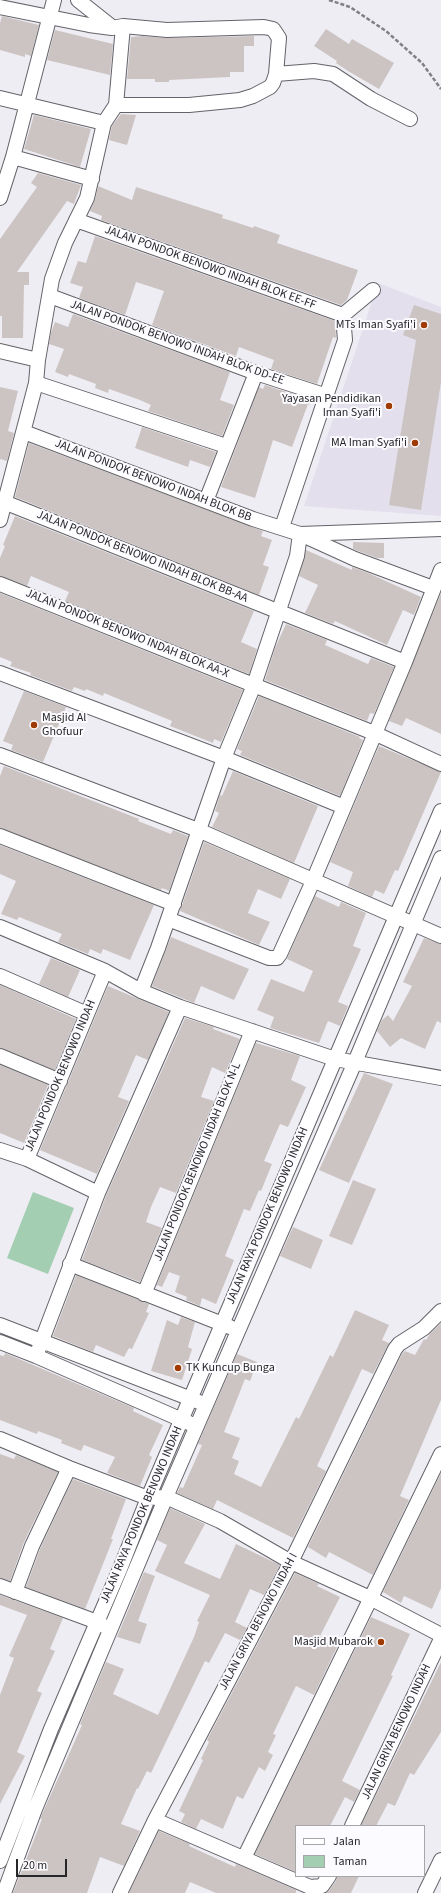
<!DOCTYPE html>
<html>
<head>
<meta charset="utf-8">
<style>
  body { margin:0 }
  #map { position:relative; width:441px; height:1893px; overflow:hidden; background:#efedf4; font-family:"Source Sans 3",sans-serif }
  canvas { display:block }
  .legend { position:absolute; left:295px; top:1825px; width:130px; height:52px; box-sizing:border-box; background:#fcfbff; border:1px solid #a7a6a9; margin:0; padding:5px 7px; list-style:none; font-size:12px; color:#272729 }
  .legend li { display:flex; align-items:center; gap:8px; height:20px }
  .legend b { width:20px; border:1px solid #a7a6a9 }
  .scale { position:absolute; left:16px; top:1859px; width:51px; height:18px; box-sizing:border-box; border:2px solid #272729; border-top:0; padding-left:5px; font-size:12px; line-height:14px; white-space:nowrap; color:#272729; -webkit-text-stroke:3px #fcfbff; paint-order:stroke }
</style>
</head>
<body>
<div id="map">
<canvas width="441" height="1893"></canvas>
<ul class="legend">
<li><b style="height:5px;background:#fff"></b>Jalan</li>
<li><b style="height:11px;background:#a3ceb2"></b>Taman</li>
</ul>
<div class="scale">20 m</div>
</div>
<script>
const c = document.querySelector('canvas').getContext('2d');
c.lineJoin = 'round';
function fill(path, color) { c.fillStyle = color; c.fill(path, 'evenodd'); }
const shape = rows => new Path2D(rows.map(r => 'M' + r).join(''));
function strokePath(path, color, width, dash) { c.strokeStyle = color; c.lineWidth = width; c.lineCap = dash ? 'butt' : 'round'; c.setLineDash(dash || []); c.stroke(path); }
function drawText(font, color, halo, rows, align = 'center') {
  c.font = font + ' "Source Sans 3",sans-serif'; c.lineWidth = 4; c.setLineDash([]); c.textBaseline = 'middle'; c.strokeStyle = halo; c.fillStyle = color; for (const [text, x, y, turn = 0] of rows) {
    c.save(); c.translate(x, y); c.rotate((+turn || 0) * Math.PI / 180); c.textAlign = isNaN(turn) ? turn : align; if (halo) c.strokeText(text, 0, 0); c.fillText(text, 0, 0); c.restore();
  }
}
fill(shape([
  [378,283,441,307,441,516,304,506]
]), '#e3dfed');
fill(shape([
  [33,1192,74,1208,48,1274,7,1258]
]), '#a3ceb2');
fill(shape([
  [2,16,39,25,31,56,25,54,25,57,0,50,0,23],
  [326,29,349,44,352,39,394,63,379,89,348,71,336,63,337,61,314,46],
  [55,30,113,44,110,75,47,60],
  [142,36,167,38,254,36,254,46,244,46,244,72,230,72,230,77,169,80,169,82,155,82,155,79,127,79,131,37],
  [121,114,136,115,127,145,109,140,112,126],
  [34,115,91,129,80,167,24,149],
  [38,173,81,185,74,204,67,201,17,272,29,272,29,285,24,285,23,338,2,338,2,316,0,316,0,239,37,187,31,183],
  [98,186,132,200,136,187,223,215,222,218,235,222,253,228,254,226,280,235,277,243,358,270,347,300,341,305,101,220,102,216,90,211,95,200],
  [95,236,335,321,336,338,333,337,317,384,271,369,274,360,239,347,236,356,152,325,164,291,136,282,125,315,79,298,83,287,70,283,78,261,86,263],
  [414,305,441,314,441,382,421,510,389,505,416,340,403,335],
  [73,314,230,372,220,400,234,405,222,436,148,411,151,405,140,400,109,389,108,393,95,388,96,384,69,374,68,377,55,372,64,349,49,344,51,333,55,322,68,327],
  [265,385,311,400,309,405,308,404,292,447,273,440,255,498,221,487,259,387,263,389],
  [0,387,18,391,8,431,14,433,7,461,0,459],
  [142,427,216,452,210,467,190,460,188,467,135,448],
  [29,443,263,531,261,536,272,540,263,565,269,567,259,595,15,497],
  [15,516,254,611,241,642,257,649,249,674,65,601,69,592,31,576,27,586,0,576,0,558,5,546,3,545],
  [353,542,384,543,384,558,377,558,353,549],
  [306,550,352,570,352,567,366,572,421,597,414,615,403,610,387,645,335,621,333,624,305,613,318,585,299,576],
  [0,593,243,690,221,742,214,739,213,743,170,726,172,721,104,693,103,696,86,689,85,691,74,687,72,691,30,675,31,673,10,666,12,662,0,657],
  [441,593,441,734,406,718,402,726,389,721],
  [286,624,327,640,325,645,368,664,371,658,394,667,374,714,370,713,367,721,265,680,275,648],
  [24,691,66,707,43,762,11,750,13,745,3,741],
  [259,696,360,737,359,738,363,740,340,796,240,755,242,751,237,749],
  [379,746,441,772,398,871,395,870,384,894,375,890,372,897,348,886,353,872,330,862],
  [4,766,139,819,138,821,171,834,173,830,188,836,169,891,162,888,161,890,0,828,0,776],
  [233,771,318,806,294,863,212,827,219,813,215,811,220,795,222,796],
  [204,842,290,879,281,899,258,889,248,913,270,922,259,945,180,911],
  [0,845,154,905,130,960,103,949,101,954,90,949,88,954,58,942,62,934,19,917,17,920,1,914,16,881,0,874],
  [315,896,339,907,341,902,366,913,353,946,361,949,338,1002,348,1006,340,1026,328,1021,319,1043,270,1028,274,1017,257,1010,271,979,304,992,313,971,287,959],
  [171,937,249,969,234,1000,201,986,194,1003,152,986],
  [424,938,441,944,441,1023,437,1021,425,1049,401,1038,390,1047,377,1031,382,1020,388,1015,393,1021,412,986,403,982],
  [51,958,80,970,68,997,39,984],
  [0,985,76,1019,55,1070,0,1048],
  [108,986,169,1012,148,1060,136,1055,118,1097,129,1101,97,1174,40,1150],
  [185,1018,214,1027,213,1029,240,1039,225,1073,212,1067,201,1097,214,1101,176,1193,160,1187,151,1207,146,1222,162,1228,140,1282,82,1260,106,1196],
  [256,1043,300,1056,291,1080,306,1087,288,1127,280,1124,264,1161,272,1164,261,1191,259,1190,250,1211,244,1209,225,1256,234,1260,216,1304,202,1298,200,1306,186,1300,187,1297,175,1292,180,1276,169,1272,162,1287,157,1285,155,1289],
  [0,1065,48,1085,24,1143,0,1133],
  [364,1073,393,1084,349,1183,319,1170],
  [353,1180,376,1189,352,1245,329,1236],
  [293,1227,323,1240,311,1269,280,1256],
  [76,1275,149,1304,146,1312,149,1313,132,1349,129,1348,124,1357,96,1345,93,1352,53,1336],
  [355,1310,389,1325,382,1340,389,1343,373,1374,362,1369,317,1466,326,1471,293,1538,217,1500,213,1509,177,1493,180,1487,183,1488,202,1445,198,1444,237,1354,257,1362,250,1381,245,1379,224,1432,240,1438,232,1458,239,1461,234,1474,261,1487,296,1417,299,1419,330,1355,333,1357],
  [181,1317,195,1322,188,1347,192,1349,182,1380,151,1371,167,1320,178,1325],
  [441,1323,441,1400,400,1496,409,1500,373,1575,329,1552,326,1558,308,1547,402,1354,405,1351,415,1355,424,1339,426,1340,429,1335],
  [5,1353,134,1408,133,1411,163,1425,149,1455,152,1457,140,1486,107,1473,115,1457,84,1445,81,1451,61,1443,62,1440,38,1431,37,1434,0,1420,0,1355,4,1356],
  [0,1454,14,1459,16,1455,58,1472,24,1542,10,1581,0,1578],
  [441,1473,441,1588,432,1609,404,1596,401,1603,383,1592],
  [73,1479,126,1499,111,1539,113,1539,85,1609,26,1587,40,1549],
  [170,1508,205,1524,184,1563,220,1579,236,1544,280,1565,264,1595,250,1589,235,1622,247,1628,240,1640,225,1633,209,1663,205,1661,151,1773,147,1771,138,1789,137,1788,121,1824,140,1831,124,1866,100,1857,87,1893,13,1893,42,1819,40,1819,43,1812,82,1725,80,1724,106,1662,124,1669,113,1694,158,1715,194,1637,199,1622,197,1621,210,1595,155,1571,167,1545,157,1540],
  [144,1572,155,1576,138,1621,147,1624,140,1644,117,1637],
  [295,1573,319,1584,317,1586,340,1597,320,1636,327,1640,326,1642,337,1647,314,1695,296,1686,273,1734,276,1735,268,1752,273,1755,265,1771,259,1767,243,1799,237,1796,223,1829,201,1819,196,1829,181,1822,185,1814,179,1811,203,1760,201,1759,209,1742,207,1740],
  [0,1595,63,1618,50,1649,55,1651,37,1691,42,1693,17,1752,25,1756,0,1804,0,1695,14,1658,9,1656,27,1615,0,1605],
  [371,1617,410,1634,391,1675,393,1676,342,1781,360,1790,354,1802,345,1797,330,1826,296,1826,296,1872,255,1854],
  [441,1662,441,1732,414,1775,410,1773,395,1806,388,1803,376,1826,361,1826],
  [159,1831,190,1844,189,1846,235,1867,236,1864,296,1890,296,1893,216,1893,190,1882,185,1893,129,1893],
  [337,1876,359,1876,351,1893,327,1893,336,1881]
]), '#ccc4c2');
const minor = shape([
  [78,0,112,27],
  [0,7,89,25,112,28,123,26,167,30,264,27,273,29,279,38,276,74,273,83,270,87,253,96,240,100,189,105,116,105],
  [276,74,314,71,333,74,371,99,410,119],
  [0,98,104,123],
  [13,157,92,179],
  [0,198,13,157,54,0],
  [76,220,343,315],
  [50,296,256,373,327,396],
  [343,315,373,290],
  [0,351,38,360],
  [36,383,226,446],
  [24,432,253,519,300,534,355,559,433,588],
  [206,501,256,373],
  [4,502,405,662],
  [0,520,36,383,38,360,52,279,65,243,87,198,104,123,116,105,123,26],
  [282,527,345,340,343,315],
  [0,584,374,733,441,764],
  [0,673,224,758,344,807],
  [0,755,198,830,441,936],
  [0,836,174,904],
  [168,919,269,958,277,958,280,954,313,881,405,662,441,570],
  [0,927,105,971,141,991,180,1007,335,1059,441,1078],
  [0,976,87,1014],
  [141,991,158,948,224,758,254,685,297,556,300,534,441,529],
  [0,1056,60,1081],
  [0,1150,27,1159,98,1193],
  [27,1159,105,971],
  [70,1264,230,1327],
  [144,1294,252,1031],
  [0,1325,199,1402],
  [0,1342,36,1356,189,1423],
  [36,1356,98,1193,180,1007],
  [0,1439,69,1468,148,1498,166,1497,220,1521,291,1562,370,1598,441,1635],
  [0,1586,89,1619,104,1626],
  [15,1592,32,1546,69,1468],
  [155,1820,310,1887,322,1886,329,1876],
  [352,1826,441,1639],
  [244,1858,441,1454],
  [0,1861,51,1729,120,1569,148,1498,441,811],
  [4,1893,35,1809,166,1497,355,1062,441,858],
  [120,1893,155,1820,291,1562,395,1349,399,1344,424,1328,441,1311],
  [425,1893,441,1860]
]);
strokePath(minor, '#646369', 16);
strokePath(shape([
  [329,0,350,7,386,31,422,63,441,89]
]), '#818084', 2.5, [4, 2]);
strokePath(minor, '#fff', 14);
for (const [x, y, r, color] of [
  [424,325,4,"#9e3a02"],
  [389,406,4,"#9e3a02"],
  [415,443,4,"#9e3a02"],
  [34,725,4,"#9e3a02"],
  [178,1368,4,"#9e3a02"],
  [381,1642,4,"#9e3a02"]
]) { const dot = new Path2D(); dot.arc(x, y, r, 0, 2 * Math.PI); c.fillStyle = color; c.fill(dot); strokePath(dot, '#fcfbff', 1.5); }
drawText('12px', '#272729', '#fcfbff', [
  ["JALAN PONDOK BENOWO INDAH BLOK EE-FF",210,268,20],
  ["JALAN PONDOK BENOWO INDAH BLOK DD-EE",177,343,20],
  ["JALAN PONDOK BENOWO INDAH BLOK BB",153,481,21],
  ["JALAN PONDOK BENOWO INDAH BLOK BB-AA",142,557,22],
  ["JALAN PONDOK BENOWO INDAH BLOK AA-X",127,634,22],
  ["JALAN PONDOK BENOWO INDAH",61,1076,-67],
  ["JALAN PONDOK BENOWO INDAH BLOK N-L",198,1162,-68],
  ["JALAN RAYA PONDOK BENOWO INDAH",268,1216,-67],
  ["JALAN RAYA PONDOK BENOWO INDAH",142,1515,-67],
  ["JALAN GRIYA BENOWO INDAH I",259,1622,-62],
  ["JALAN GRIYA BENOWO INDAH",397,1732,-65]
]);
drawText('12px', '#272729', '#fcfbff', [
  ["MTs Iman Syafi'i",416,325],
  ["Yayasan Pendidikan",381,399],
  ["Iman Syafi'i",381,413],
  ["MA Iman Syafi'i",407,443],
  ["Masjid Al",42,718,"left"],
  ["Ghofuur",42,732,"left"],
  ["TK Kuncup Bunga",186,1368,"left"],
  ["Masjid Mubarok",373,1642]
], 'right');
</script>
</body>
</html>
